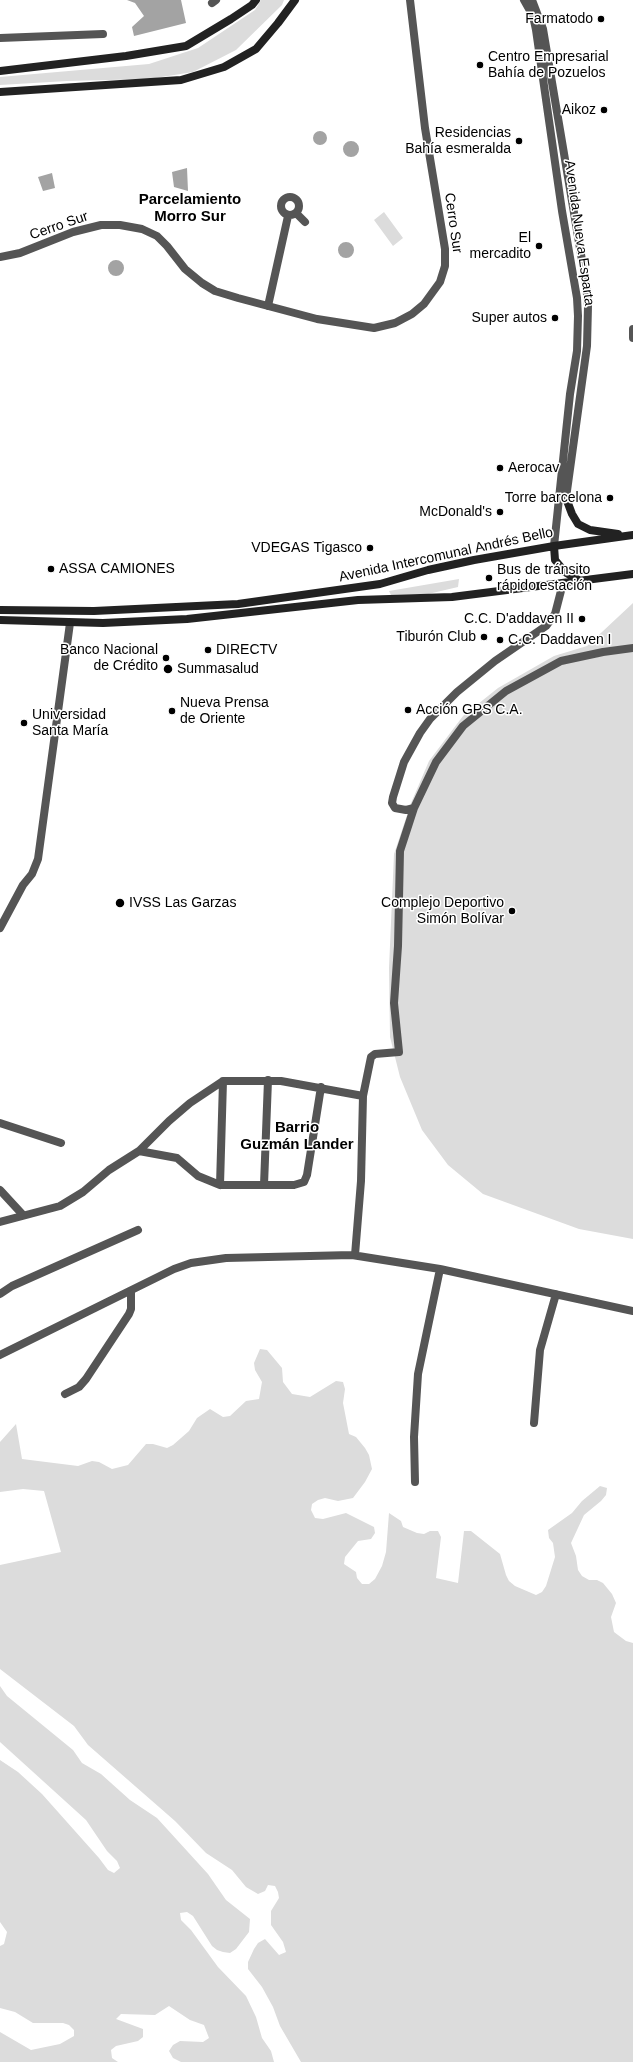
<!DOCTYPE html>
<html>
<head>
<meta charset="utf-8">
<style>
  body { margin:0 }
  canvas { display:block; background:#fff }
</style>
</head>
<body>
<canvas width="633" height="2062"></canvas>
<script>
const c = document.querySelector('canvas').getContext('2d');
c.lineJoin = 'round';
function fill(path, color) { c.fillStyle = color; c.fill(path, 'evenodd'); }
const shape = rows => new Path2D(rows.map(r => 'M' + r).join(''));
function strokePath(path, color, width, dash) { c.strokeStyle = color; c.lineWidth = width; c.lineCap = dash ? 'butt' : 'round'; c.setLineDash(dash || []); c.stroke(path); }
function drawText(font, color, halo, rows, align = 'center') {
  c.font = font + ' Helvetica,sans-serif'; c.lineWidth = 3; c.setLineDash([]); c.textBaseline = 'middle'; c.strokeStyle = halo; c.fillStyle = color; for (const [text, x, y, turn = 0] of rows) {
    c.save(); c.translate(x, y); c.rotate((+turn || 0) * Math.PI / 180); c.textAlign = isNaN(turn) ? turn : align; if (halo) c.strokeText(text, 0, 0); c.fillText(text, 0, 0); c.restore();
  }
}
fill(shape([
  [261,0,284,0,282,5,236,50,193,72,149,79,67,81,0,85,0,77,149,64,198,48,255,10],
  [384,212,403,238,393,246,374,220],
  [459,579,458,587,428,594,391,595,389,591],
  [633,603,633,1239,579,1229,483,1194,448,1165,422,1130,400,1077,390,1037,389,968,394,854,411,803,429,761,463,716,498,688,554,656,587,646],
  [260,1349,267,1350,282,1368,283,1382,292,1394,310,1397,336,1381,343,1382,345,1389,343,1403,349,1434,356,1437,365,1448,369,1455,372,1469,365,1482,353,1498,338,1501,325,1498,318,1500,312,1504,311,1510,315,1518,323,1519,346,1513,374,1527,375,1533,371,1539,358,1541,345,1557,344,1564,356,1572,357,1578,362,1584,369,1584,375,1579,382,1566,386,1552,389,1513,401,1521,403,1527,417,1533,424,1534,430,1531,438,1531,441,1537,436,1578,458,1583,464,1531,471,1531,500,1554,506,1575,509,1581,515,1586,536,1595,542,1592,546,1586,555,1557,553,1543,549,1538,548,1530,572,1513,582,1501,600,1486,607,1488,606,1495,601,1501,584,1515,571,1543,576,1556,578,1570,582,1576,589,1580,597,1580,603,1583,612,1594,616,1603,611,1617,614,1632,626,1641,633,1643,633,2062,301,2062,280,2026,273,2007,262,1987,248,1969,248,1962,254,1949,258,1943,265,1939,279,1955,286,1952,283,1942,271,1925,271,1911,279,1898,278,1892,275,1886,268,1885,265,1891,258,1894,246,1887,232,1870,206,1853,175,1821,88,1745,74,1726,0,1669,0,1565,61,1552,44,1491,23,1489,0,1492,0,1442,16,1424,22,1459,78,1466,92,1461,99,1462,112,1469,128,1465,146,1444,153,1444,167,1448,173,1445,189,1431,197,1418,210,1409,223,1417,230,1416,246,1401,259,1399,262,1382,255,1370,254,1363],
  [0,1686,7,1696,73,1750,82,1763,101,1774,130,1800,157,1818,208,1874,226,1900,250,1919,249,1932,236,1949,230,1953,223,1952,217,1950,212,1946,193,1916,187,1912,180,1913,181,1920,191,1930,218,1967,246,1996,256,2017,262,2038,271,2051,274,2062,181,2062,173,2058,169,2051,173,2045,180,2041,203,2042,209,2038,204,2025,190,2020,169,2006,155,2015,121,2014,116,2019,143,2029,143,2037,138,2041,116,2046,111,2050,112,2058,118,2062,0,2062,0,2032,31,2050,60,2044,74,2036,74,2030,69,2025,63,2023,33,2023,15,2012,0,2008,0,1946,4,1944,7,1932,0,1922,0,1760,18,1772,42,1794,99,1858,108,1870,114,1873,120,1868,117,1861,107,1851,86,1820,0,1742]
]), '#dcdcdc');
fill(shape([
  [127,0,181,0,186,23,134,36,132,27,144,16,135,3],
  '313 138a7 7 0 1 1 14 0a7 7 0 1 1-14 0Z',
  '343 149a8 8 0 1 1 16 0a8 8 0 1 1-16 0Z',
  [187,168,188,191,174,187,172,172],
  [52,173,55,188,43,191,38,177],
  '338 250a8 8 0 1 1 16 0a8 8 0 1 1-16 0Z',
  '108 268a8 8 0 1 1 16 0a8 8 0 1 1-16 0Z'
]), '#a3a3a3');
strokePath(shape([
  [524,0,533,16,536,30,562,211,577,298,578,316,577,351,570,394,554,546],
  [532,0,543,29,586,284,588,306,587,346,566,498],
  [212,3,216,0],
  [0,38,103,34],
  '281 206a9 9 0 1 1 18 0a9 9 0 1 1-18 0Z',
  [297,214,305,222],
  [0,257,20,253,73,232,101,225,120,225,142,229,157,236,167,246,185,269,202,283,215,291,238,298,317,319,374,328,395,323,412,314,424,304,440,282,445,266,445,249,425,128,410,0],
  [268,306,288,216],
  [633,329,633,338],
  [563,583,555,614,546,626,495,661,457,692,430,719,420,733,404,762,393,797,392,803,395,808,406,810,414,808,436,762,463,726,506,691,561,661,603,652,633,648],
  [0,928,23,885,32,874,38,859,70,623],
  [223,1081,220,1185,294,1185,304,1182,307,1175,321,1087],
  [363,1096,371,1057,375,1054,399,1052,394,1003,398,946,400,851,414,808],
  [0,1123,61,1143],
  [139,1151,169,1121,190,1103,223,1081,281,1081,363,1096,361,1181,355,1255],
  [264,1185,268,1080],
  [0,1190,23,1215],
  [0,1222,60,1206,83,1192,109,1170,139,1151,177,1158,198,1176,220,1185],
  [0,1294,12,1286,138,1230],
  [0,1355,174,1269,191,1263,226,1258,352,1255,440,1269,633,1311],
  [65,1394,79,1387,86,1379,129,1314,131,1309,131,1291],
  [534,1423,540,1350,556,1294],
  [415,1482,414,1437,418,1374,440,1269]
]), '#555', 8);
strokePath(shape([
  [0,71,126,56,186,46,231,19,252,5,256,0],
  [0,92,181,80,224,67,256,49,278,23,295,0],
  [566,498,572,514,578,524,590,530,618,534],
  [554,546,555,560,565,572,580,581],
  [0,610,94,611,238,604,380,584,428,570,474,560,554,546,633,535],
  [0,620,103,623,187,619,358,600,452,597,633,574]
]), '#222', 8);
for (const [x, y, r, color] of [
  [601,19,4,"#000"],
  [480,65,4,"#000"],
  [604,110,4,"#000"],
  [519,141,4,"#000"],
  [539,246,4,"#000"],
  [555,318,4,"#000"],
  [500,468,4,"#000"],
  [610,498,4,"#000"],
  [500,512,4,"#000"],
  [370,548,4,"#000"],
  [51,569,4,"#000"],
  [489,578,4,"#000"],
  [582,619,4,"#000"],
  [484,637,4,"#000"],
  [500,640,4,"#000"],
  [208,650,4,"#000"],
  [166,658,4,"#000"],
  [168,669,5,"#000"],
  [408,710,4,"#000"],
  [172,711,4,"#000"],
  [24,723,4,"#000"],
  [120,903,5,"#000"],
  [512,911,4,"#000"]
]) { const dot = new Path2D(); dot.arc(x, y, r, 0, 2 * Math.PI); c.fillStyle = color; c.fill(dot); strokePath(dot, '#fff', 1.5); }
drawText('14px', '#000', '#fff', [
  ["Farmatodo",593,19],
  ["Centro Empresarial",488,57,"left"],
  ["Bahía de Pozuelos",488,73,"left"],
  ["Aikoz",596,110],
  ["Residencias",511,133],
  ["Bahía esmeralda",511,149],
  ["El",531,238],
  ["mercadito",531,254],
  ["Super autos",547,318],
  ["Aerocav",508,468,"left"],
  ["Torre barcelona",602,498],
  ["McDonald's",492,512],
  ["VDEGAS Tigasco",362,548],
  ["ASSA CAMIONES",59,569,"left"],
  ["Bus de tránsito",497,570,"left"],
  ["rápido estación",497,586,"left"],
  ["C.C. D'addaven II",574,619],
  ["Tiburón Club",476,637],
  ["C.C. Daddaven I",508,640,"left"],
  ["Banco Nacional",158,650],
  ["de Crédito",158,666],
  ["DIRECTV",216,650,"left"],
  ["Summasalud",177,669,"left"],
  ["Nueva Prensa",180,703,"left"],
  ["de Oriente",180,719,"left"],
  ["Acción GPS C.A.",416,710,"left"],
  ["Universidad",32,715,"left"],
  ["Santa María",32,731,"left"],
  ["IVSS Las Garzas",129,903,"left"],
  ["Complejo Deportivo",504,903],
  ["Simón Bolívar",504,919]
], 'right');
drawText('14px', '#000', '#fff', [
  ["Cerro Sur",453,223,82],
  ["Cerro Sur",59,226,-19],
  ["Avenida Nueva Esparta",579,233,82],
  ["Avenida Intercomunal Andrés Bello",446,555,-12]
]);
drawText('bold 15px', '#000', '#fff', [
  ["Parcelamiento",190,200],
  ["Morro Sur",190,217],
  ["Barrio",297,1128],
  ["Guzmán Lander",297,1145]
]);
</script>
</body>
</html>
